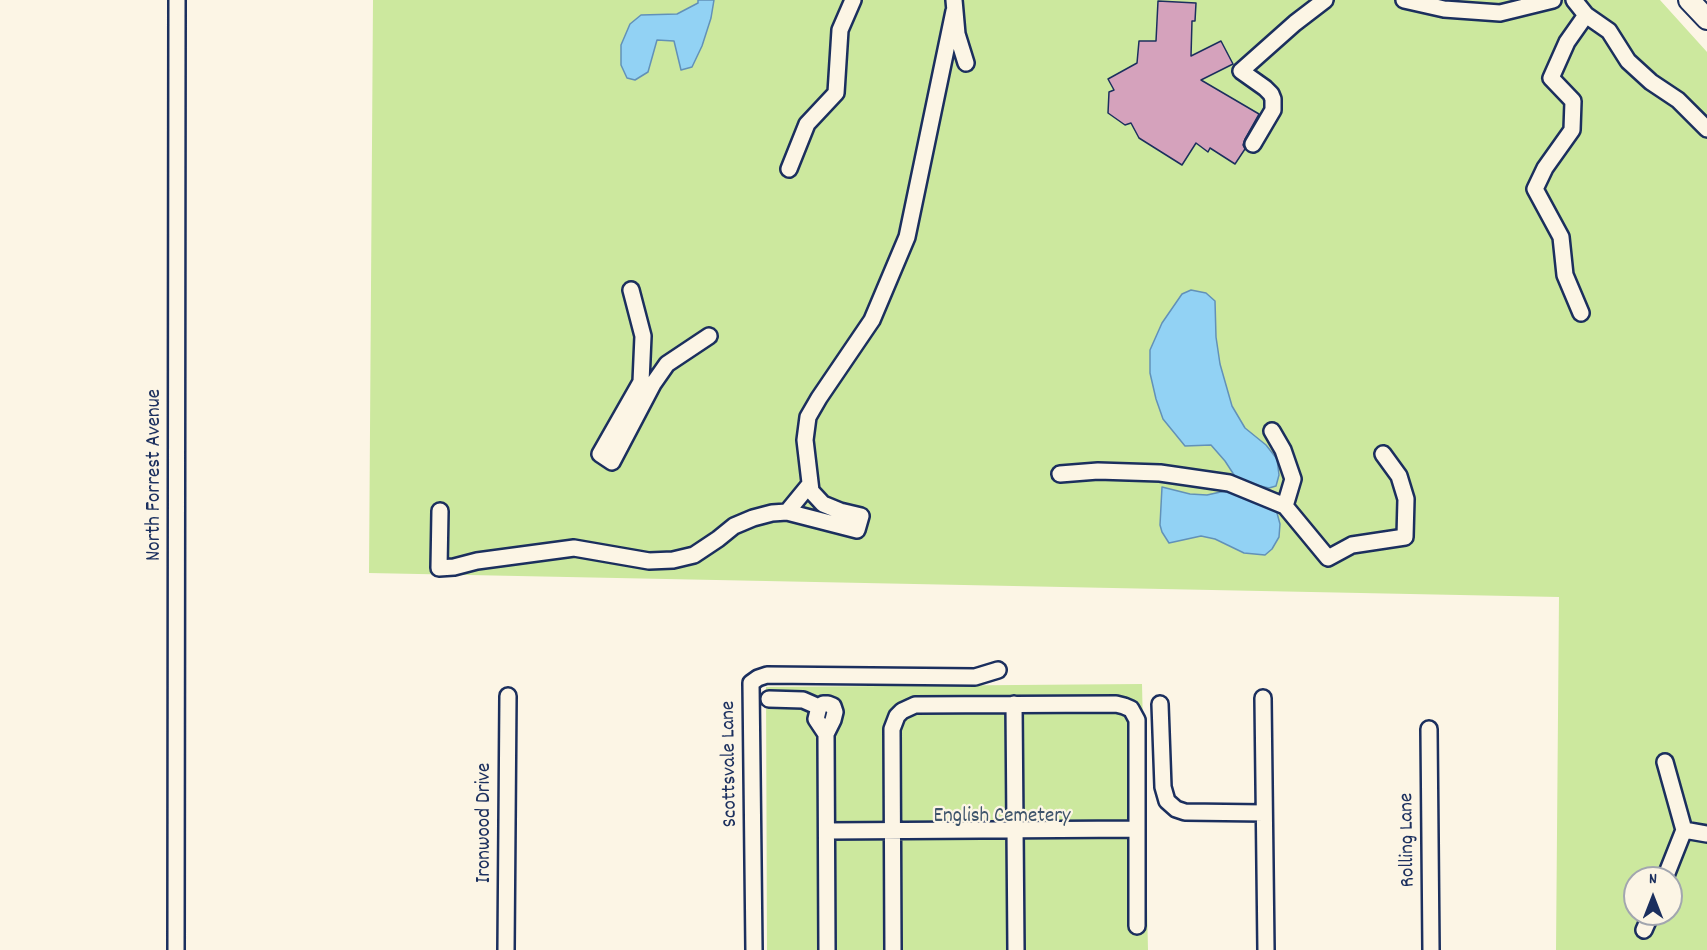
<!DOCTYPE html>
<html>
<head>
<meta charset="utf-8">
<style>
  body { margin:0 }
  #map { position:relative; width:1707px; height:950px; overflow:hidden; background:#fcf5e5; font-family:Dekko,sans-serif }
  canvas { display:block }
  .north { position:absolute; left:1623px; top:866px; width:60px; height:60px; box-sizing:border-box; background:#fcf5e5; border:2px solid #a2a6af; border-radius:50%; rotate:0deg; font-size:16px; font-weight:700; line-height:24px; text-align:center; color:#1b2f5e }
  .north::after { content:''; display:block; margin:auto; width:21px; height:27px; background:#1b2f5e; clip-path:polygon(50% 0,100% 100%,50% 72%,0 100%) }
</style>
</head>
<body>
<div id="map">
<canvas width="1707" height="950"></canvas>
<div class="north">N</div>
</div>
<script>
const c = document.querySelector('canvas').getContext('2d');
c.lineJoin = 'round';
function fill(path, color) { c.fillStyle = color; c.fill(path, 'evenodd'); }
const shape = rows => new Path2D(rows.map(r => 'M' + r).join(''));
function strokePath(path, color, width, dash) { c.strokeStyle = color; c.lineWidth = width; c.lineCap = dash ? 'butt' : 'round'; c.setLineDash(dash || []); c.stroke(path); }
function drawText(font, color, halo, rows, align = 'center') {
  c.font = font + ' Dekko,sans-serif'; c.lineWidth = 4.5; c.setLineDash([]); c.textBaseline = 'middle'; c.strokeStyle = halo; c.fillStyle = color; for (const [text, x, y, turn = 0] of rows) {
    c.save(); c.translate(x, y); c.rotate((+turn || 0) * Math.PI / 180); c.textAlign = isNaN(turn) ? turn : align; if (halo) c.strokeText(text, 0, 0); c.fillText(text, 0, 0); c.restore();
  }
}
fill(shape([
  [373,0,1660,0,1707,52,1707,950,1556,950,1559,597,369,573],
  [1635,878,1671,878,1671,914,1635,914],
  [1142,684,1148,950,767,950,766,687]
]), '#cce89e');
const water = shape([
  [698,0,714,0,711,18,702,46,692,67,681,70,674,41,657,40,648,72,635,80,627,78,621,65,621,45,630,24,641,15,677,14,698,3,698,0],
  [1191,290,1206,293,1215,301,1216,337,1220,364,1232,406,1245,428,1266,445,1277,459,1279,475,1276,486,1269,488,1238,481,1225,461,1211,445,1185,446,1163,419,1156,399,1150,373,1150,350,1162,323,1182,294,1191,290],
  [1162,487,1190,494,1207,495,1225,491,1242,493,1259,501,1277,513,1280,524,1279,537,1272,549,1265,555,1244,553,1215,539,1201,536,1169,543,1162,532,1160,525,1162,487]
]);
fill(water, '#92d2f4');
strokePath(water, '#6291b8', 1.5);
const building = shape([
  [1158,1,1196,3,1195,21,1192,21,1191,56,1221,41,1233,64,1201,80,1259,114,1245,139,1243,145,1245,149,1235,164,1210,148,1208,152,1196,143,1182,165,1139,138,1131,123,1125,125,1108,113,1109,92,1114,90,1108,79,1137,63,1139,41,1156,41,1158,1]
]);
fill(building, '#d5a2bc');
strokePath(building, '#1b2f5e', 1.5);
const minor = shape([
  [954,0,957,34,966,63],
  [1404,0,1444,9,1500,13,1553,0],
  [1574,0,1586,15,1567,42,1551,78,1573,101,1572,130,1545,168,1535,189,1561,237,1565,275,1581,313],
  [1586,15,1609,31,1628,61,1651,82,1678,100,1707,129],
  [1253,144,1273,110,1273,99,1271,94,1265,88,1241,71,1295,23,1325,0],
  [789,169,807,124,836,93,840,30,853,0],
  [631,290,643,336,641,382,600,454,612,462,653,384,667,364,709,336],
  [1272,431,1283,450,1293,479,1285,506],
  [1060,474,1098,471,1160,473,1229,483,1285,506,1328,558,1352,545,1405,537,1406,499,1399,476,1383,454],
  [440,511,439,568,454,567,477,561,574,548,649,561,673,560,694,555,718,539,734,526,753,518,772,513,787,512,857,530,861,516,840,511,823,504,811,491,805,440,808,417,819,398,872,320,907,237,954,11],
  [787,512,810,484],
  [1263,698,1266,950],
  [769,699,803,700,819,707],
  [1014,704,1016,950],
  [1160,704,1163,787,1167,801,1176,809,1185,812,1264,813],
  [1429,729,1431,950],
  [826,734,816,719,819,707,823,704,828,704,833,706,835,712,833,720,826,734,827,950],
  [1665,762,1684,830,1665,878],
  [1684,830,1707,834],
  [827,831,1137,829],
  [1644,930,1651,914],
  [176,950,177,0],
  [506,950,508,696],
  [754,950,751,683,758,678,767,675,975,677,998,670],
  [893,950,892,729,897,716,902,711,915,705,1116,704,1124,706,1131,709,1137,720,1137,926]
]);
const major = shape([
  [1689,0,1707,19]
]);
strokePath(minor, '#1b2f5e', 20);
strokePath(major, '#1b2f5e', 24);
strokePath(minor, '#fcf5e5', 15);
strokePath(major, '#fcf5e5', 20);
drawText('21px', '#1b2f5e', '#fcf5e5', [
  ["North Forrest Avenue",156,475,-90],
  ["Scottsvale Lane",731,764,-91],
  ["Ironwood Drive",486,823,-90],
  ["Rolling Lane",1409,840,-91]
]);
drawText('21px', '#3e546b', '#fcf5e5', [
  ["English Cemetery",1002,818]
]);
</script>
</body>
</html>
